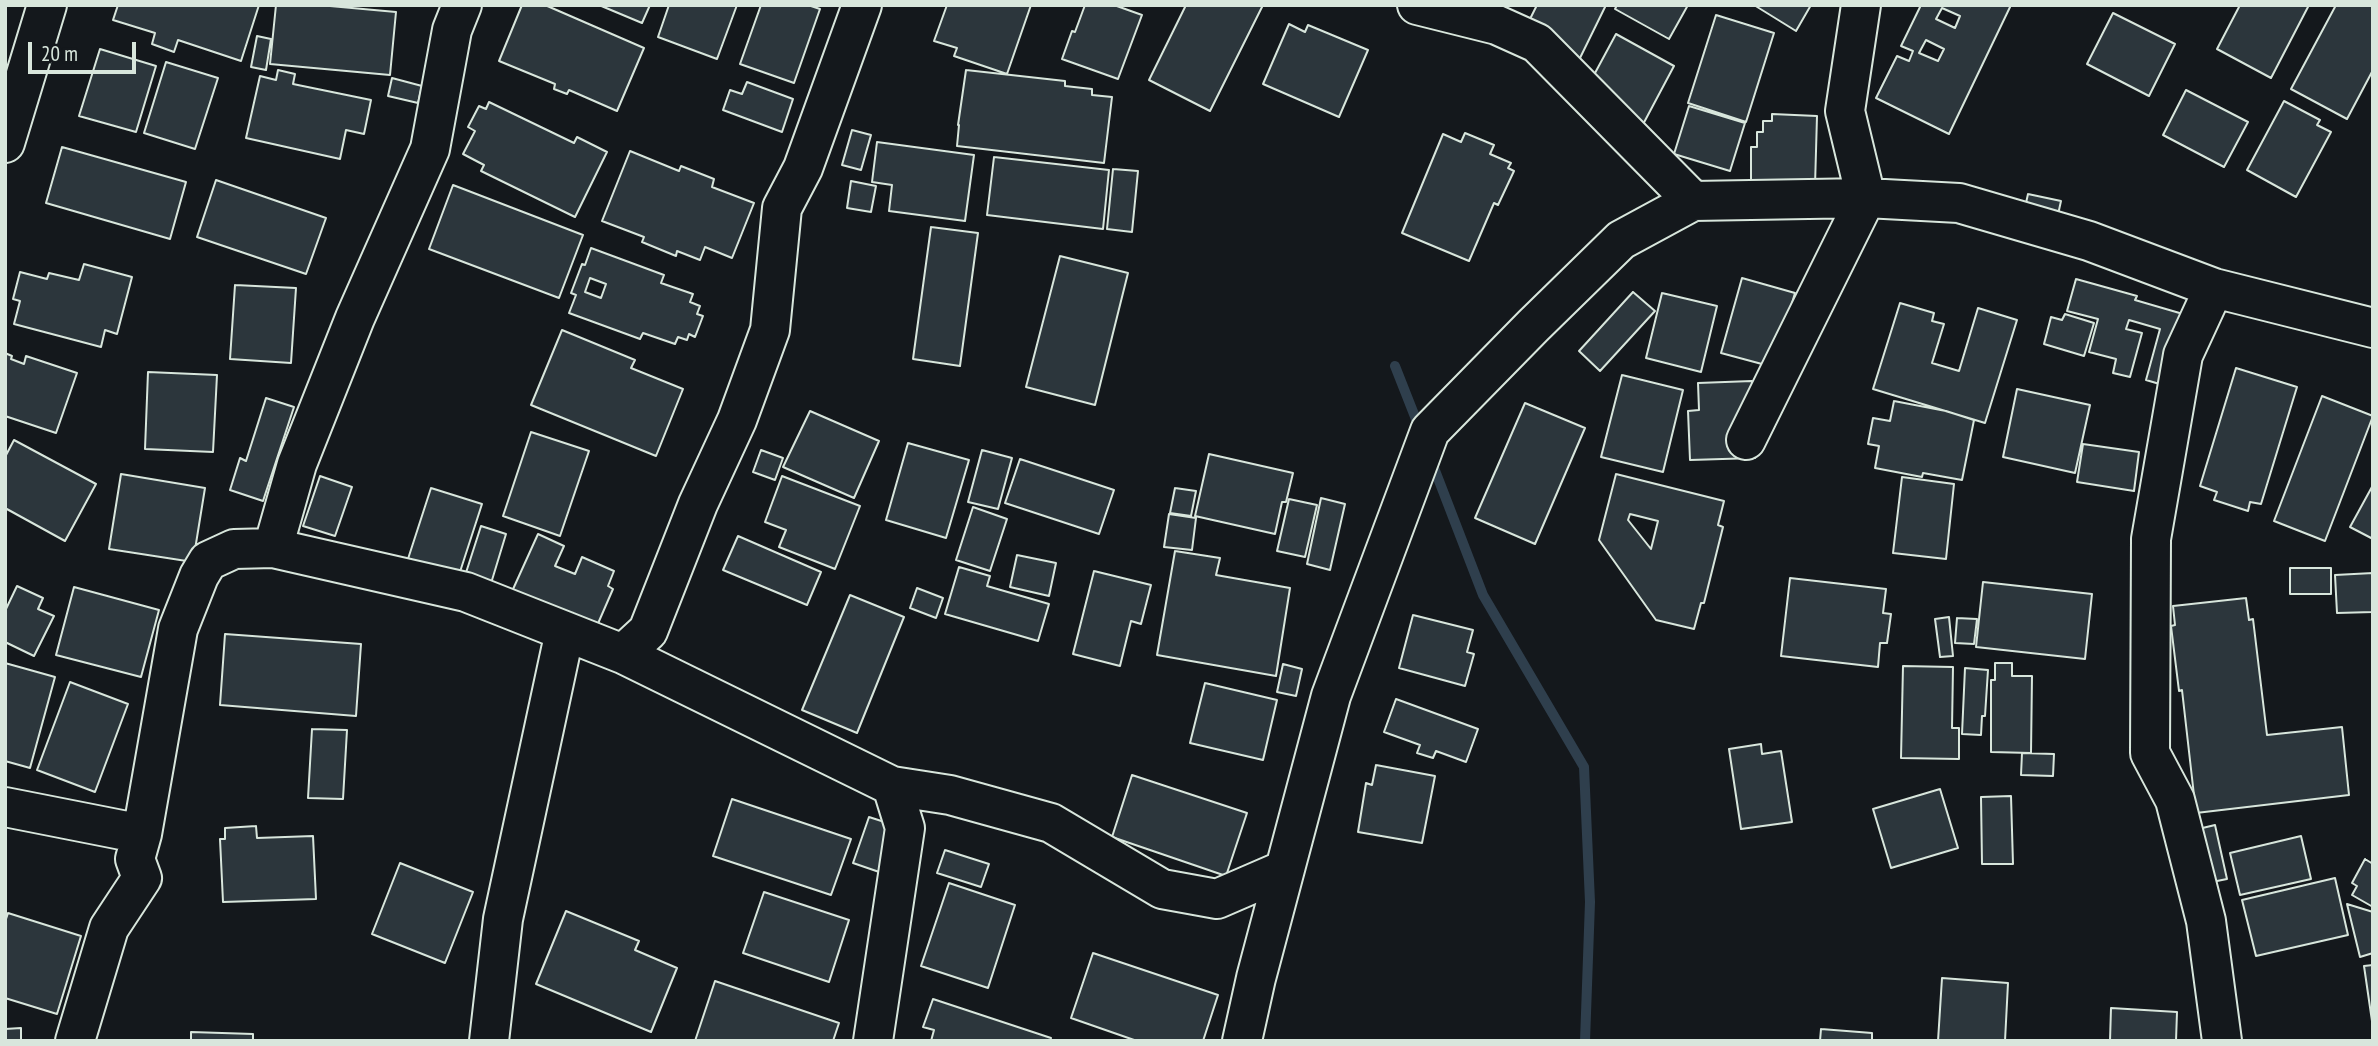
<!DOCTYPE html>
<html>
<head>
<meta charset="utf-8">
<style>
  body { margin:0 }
  #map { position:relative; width:2378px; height:1046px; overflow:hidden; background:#14181c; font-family:"PT Sans Narrow",sans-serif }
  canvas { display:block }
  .frame { position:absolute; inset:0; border:7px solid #d8e6dc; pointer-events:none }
  .scale { position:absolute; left:28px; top:42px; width:108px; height:32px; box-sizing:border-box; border:4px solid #d8e6dc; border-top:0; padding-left:9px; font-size:21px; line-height:24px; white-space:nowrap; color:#d8e6dc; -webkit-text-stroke:5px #14181c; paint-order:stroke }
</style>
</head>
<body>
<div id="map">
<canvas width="2378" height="1046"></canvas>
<div class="frame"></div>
<div class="scale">20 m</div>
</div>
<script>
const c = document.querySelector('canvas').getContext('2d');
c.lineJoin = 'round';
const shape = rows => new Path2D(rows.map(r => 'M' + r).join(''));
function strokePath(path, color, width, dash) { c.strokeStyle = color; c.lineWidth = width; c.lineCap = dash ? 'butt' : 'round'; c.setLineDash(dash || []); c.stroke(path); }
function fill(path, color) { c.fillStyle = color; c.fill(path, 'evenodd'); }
strokePath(shape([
  [1395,366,1421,432],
  [1431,460,1483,595,1584,767,1590,902,1585,1041]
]), '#2f3f4d', 10);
const building = shape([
  [118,5,259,5,241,61,178,40,174,52,152,44,155,33,113,20,118,5],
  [276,5,319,5,396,12,390,75,270,64,276,5],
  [522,5,545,5,644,48,617,111,569,90,567,94,554,89,555,84,499,61,522,5],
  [599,5,650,5,642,23,599,5],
  [669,5,737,5,717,59,658,37,669,5],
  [761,5,808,5,820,9,794,83,740,64,761,5],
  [947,5,1031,5,1007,74,954,56,957,48,934,41,947,5],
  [1085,5,1114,5,1142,15,1118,79,1062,59,1072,31,1075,32,1085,5],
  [1186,5,1263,5,1210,111,1149,80,1186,5],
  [1537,5,1606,5,1579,60,1523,33,1537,5],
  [1617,5,1688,5,1669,39,1615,9,1617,5],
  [1754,5,1811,5,1796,31,1754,5],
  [1921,5,2011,5,1949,134,1876,98,1897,56,1909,61,1913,51,1901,46,1921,5],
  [1942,8,1960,16,1955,28,1936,19,1942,8],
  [1926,40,1944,49,1938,61,1919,53,1926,40],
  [2240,5,2309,5,2271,78,2217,49,2240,5],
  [2336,5,2373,5,2373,70,2347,119,2291,89,2336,5],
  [2113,13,2175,44,2149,96,2087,64,2113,13],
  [1716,15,1774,33,1746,122,1688,103,1716,15],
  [1289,24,1305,32,1308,25,1368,50,1339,117,1263,84,1289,24],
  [1616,34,1674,66,1640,130,1581,99,1616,34],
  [257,36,271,39,266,70,251,67,257,36],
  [100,49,156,66,136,132,79,116,100,49],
  [166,62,218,78,195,149,144,133,166,62],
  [278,70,295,74,293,84,371,100,364,134,346,130,340,159,246,138,260,76,276,80,278,70],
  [966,70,1065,81,1065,86,1092,89,1092,95,1112,97,1104,163,957,146,959,125,958,125,966,70],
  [392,78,422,86,418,103,388,96,392,78],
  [747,82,793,99,782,132,723,110,730,90,742,94,747,82],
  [2186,90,2248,122,2224,167,2163,135,2186,90],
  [2284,101,2320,120,2317,125,2331,132,2296,197,2247,170,2284,101],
  [489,102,574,143,577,137,607,152,575,217,481,171,484,165,463,154,475,131,468,127,479,106,486,109,489,102],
  [1689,106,1745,123,1730,171,1674,154,1689,106],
  [1772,114,1817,116,1815,186,1751,185,1751,147,1757,147,1757,132,1763,132,1763,121,1772,121,1772,114],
  [852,130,871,135,861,170,842,165,852,130],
  [1465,133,1494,145,1490,154,1511,163,1508,168,1514,171,1498,205,1494,203,1469,261,1402,233,1443,134,1461,142,1465,133],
  [877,142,974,155,965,221,889,211,892,185,872,182,877,142],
  [62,147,186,182,170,239,46,203,62,147],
  [630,151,679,171,681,166,714,179,712,187,754,203,732,258,705,247,700,260,677,251,676,256,642,242,644,237,602,221,630,151],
  [994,157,1109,170,1103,229,987,215,994,157],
  [1113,169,1138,171,1132,232,1107,229,1113,169],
  [216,180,326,218,306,274,197,237,216,180],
  [851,181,876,186,871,212,847,208,851,181],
  [453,185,583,235,559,298,429,249,453,185],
  [2028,194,2061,201,2053,237,2020,230,2028,194],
  [931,227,978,233,960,366,913,359,931,227],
  [591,248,664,275,661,283,693,294,690,302,700,306,697,314,703,316,695,337,689,334,687,340,678,337,675,344,643,333,640,339,569,313,576,295,571,293,582,264,585,265,591,248],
  [590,278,606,284,601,298,585,292,590,278],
  [1060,256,1128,273,1095,405,1026,387,1060,256],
  [84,264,132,277,117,334,105,330,101,347,14,324,20,301,13,299,20,272,47,279,49,273,79,280,84,264],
  [1742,278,1795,293,1773,367,1721,353,1742,278],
  [2076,279,2137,296,2135,300,2183,314,2163,385,2146,380,2160,329,2129,320,2126,329,2142,333,2130,377,2113,373,2116,359,2089,352,2098,319,2067,311,2076,279],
  [235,285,296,288,291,363,230,359,235,285],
  [1633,292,1655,311,1600,371,1579,351,1633,292],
  [1662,293,1717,306,1701,372,1646,358,1662,293],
  [1900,303,1934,313,1932,321,1944,324,1932,363,1959,371,1978,308,2017,320,1985,423,1873,389,1900,303],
  [2065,314,2094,323,2084,356,2044,344,2051,317,2062,320,2065,314],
  [562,330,635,360,631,368,683,389,656,456,531,405,562,330],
  [5,353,12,356,11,359,24,364,26,356,77,373,56,433,5,416,5,353],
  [2236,368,2297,387,2261,504,2250,502,2248,511,2214,500,2217,492,2200,486,2236,368],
  [148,372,217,375,213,452,145,449,148,372],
  [1622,375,1683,390,1663,472,1601,457,1622,375],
  [1752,381,1755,458,1690,460,1688,411,1699,410,1698,383,1752,381],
  [2017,389,2090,405,2075,473,2003,457,2017,389],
  [2322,396,2373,416,2325,541,2274,521,2322,396],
  [266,398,294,407,263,501,230,490,240,458,246,461,266,398],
  [1894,401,1946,411,1974,420,1962,480,1923,473,1922,477,1875,468,1879,446,1868,444,1873,418,1890,421,1894,401],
  [1525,403,1585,428,1535,544,1475,518,1525,403],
  [810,411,879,441,854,498,783,467,810,411],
  [531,432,589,451,560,536,503,516,531,432],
  [14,440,96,484,65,541,5,508,5,457,14,440],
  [908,443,969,460,946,538,886,520,908,443],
  [2083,444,2139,452,2134,491,2077,482,2083,444],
  [761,450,783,458,775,480,753,472,761,450],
  [982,450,1012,458,998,509,968,502,982,450],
  [1209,454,1293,473,1286,502,1282,502,1275,534,1195,516,1209,454],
  [1020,459,1114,490,1099,534,1005,503,1020,459],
  [121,474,205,488,193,562,109,549,121,474],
  [1616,474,1724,501,1718,525,1723,527,1704,603,1701,603,1694,629,1656,620,1599,540,1616,474],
  [1630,514,1658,521,1651,549,1628,520,1630,514],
  [320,476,352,487,335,536,303,526,320,476],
  [782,476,860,506,835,569,779,547,786,530,765,522,782,476],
  [1902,477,1954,484,1946,559,1893,553,1902,477],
  [2373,485,2373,539,2350,527,2373,485],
  [431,488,482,504,458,578,407,562,431,488],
  [1175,488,1196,491,1191,516,1170,513,1175,488],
  [1321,498,1345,504,1330,570,1307,564,1321,498],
  [1289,499,1317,505,1305,557,1277,551,1289,499],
  [973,507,1007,519,990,571,956,560,973,507],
  [1169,514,1196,518,1192,550,1164,547,1169,514],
  [481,526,506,534,489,590,463,582,481,526],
  [538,534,564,546,555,566,575,574,582,557,614,571,608,586,613,589,593,635,509,598,538,534],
  [738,536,821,572,807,605,723,570,738,536],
  [1175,551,1220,558,1216,575,1290,588,1276,676,1157,655,1175,551],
  [1017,555,1056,563,1049,596,1010,587,1017,555],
  [959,567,990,576,987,586,1049,604,1038,641,945,614,959,567],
  [2290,568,2331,568,2331,594,2290,594,2290,568],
  [1094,571,1151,585,1141,624,1131,621,1120,666,1073,654,1094,571],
  [2373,573,2373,612,2337,613,2335,575,2373,573],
  [1790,578,1886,589,1883,613,1891,614,1887,643,1880,643,1878,667,1781,656,1790,578],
  [1983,582,2092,594,2085,659,1976,647,1983,582],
  [17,586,43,598,38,609,54,616,34,656,5,642,5,611,17,586],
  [74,587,159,610,141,677,56,655,74,587],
  [917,588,943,598,936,618,910,608,917,588],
  [850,595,904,617,857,733,802,710,850,595],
  [2246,598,2249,620,2253,619,2267,735,2342,727,2349,795,2196,813,2182,690,2179,691,2171,626,2175,625,2173,606,2246,598],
  [1413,615,1473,630,1467,652,1474,654,1465,686,1399,668,1413,615],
  [1949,617,1953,656,1940,657,1935,619,1949,617],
  [1957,618,1977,619,1974,644,1955,643,1957,618],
  [225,634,361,644,356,716,220,705,225,634],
  [5,663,55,677,30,768,5,761,5,663],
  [1995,663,2012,663,2012,676,2032,676,2031,753,1991,752,1991,680,1995,680,1995,663],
  [1283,664,1302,669,1296,696,1277,692,1283,664],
  [1903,666,1953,667,1952,728,1959,728,1959,759,1901,758,1903,666],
  [1965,668,1988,670,1985,716,1982,716,1981,735,1962,734,1965,668],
  [70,682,128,704,95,792,37,770,70,682],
  [1205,683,1277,700,1263,760,1190,743,1205,683],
  [1396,699,1478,729,1466,762,1436,751,1433,758,1417,753,1420,745,1384,732,1396,699],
  [312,729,347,730,343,799,308,798,312,729],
  [1761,744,1762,754,1781,751,1792,822,1741,829,1729,749,1761,744],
  [2022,753,2054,754,2053,776,2021,775,2022,753],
  [1376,765,1435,776,1422,843,1358,832,1366,783,1372,785,1376,765],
  [1132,775,1247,813,1226,876,1112,837,1132,775],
  [1940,789,1958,848,1891,868,1873,809,1940,789],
  [2011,796,2013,864,1982,864,1981,797,2011,796],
  [732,799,851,839,831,895,713,856,732,799],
  [869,817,900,827,885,874,853,863,869,817],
  [2215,825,2227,879,2202,884,2190,831,2215,825],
  [256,826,257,838,313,836,316,899,223,902,220,839,225,839,225,828,256,826],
  [2301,836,2311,879,2240,895,2230,853,2301,836],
  [945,850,989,864,981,887,937,873,945,850],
  [2365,859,2373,864,2373,907,2352,895,2357,886,2352,883,2365,859],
  [400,863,473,892,445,963,372,934,400,863],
  [2335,878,2348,935,2256,956,2242,900,2335,878],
  [949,883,1015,905,988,988,921,966,949,883],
  [764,892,849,920,829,982,743,953,764,892],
  [2347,904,2373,912,2373,953,2360,957,2347,904],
  [566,911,639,941,635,950,677,968,651,1032,536,984,566,911],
  [8,913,81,936,57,1014,5,998,5,922,8,913],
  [1093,953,1218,995,1203,1041,1137,1041,1071,1018,1093,953],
  [2373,965,2373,1021,2372,1021,2364,966,2373,965],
  [1942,978,2008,983,2005,1041,1938,1041,1942,978],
  [715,981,839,1023,833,1041,695,1041,715,981],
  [933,999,1051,1038,1050,1041,931,1041,934,1030,923,1027,933,999],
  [2111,1008,2177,1012,2176,1041,2110,1041,2111,1008],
  [21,1028,21,1041,5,1041,5,1029,21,1028],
  [1821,1029,1872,1033,1872,1041,1820,1041,1821,1029],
  [191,1032,253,1034,253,1041,191,1041,191,1032]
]);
fill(building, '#2c363c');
strokePath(building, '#d8e6dc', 2);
const minor = shape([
  [1417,5,1497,25,1537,43,1693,201,1866,198,1959,203,2089,241,2214,288,2373,328],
  [5,143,47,5],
  [2214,288,2183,355,2151,539,2150,753,2175,800,2206,921,2222,1041],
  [1746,440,1866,198,1845,111,1861,5],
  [273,548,297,464,355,318,430,149,452,30,462,5],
  [623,654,648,631,698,504,737,420,770,330,782,208,803,168,862,5],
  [5,807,142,834],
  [75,1041,109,928,142,878,135,859,142,834,178,629,199,576,208,561,234,549,273,548,466,592,623,654,892,786,950,795,1051,823,1162,889,1217,899,1284,870],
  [489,1041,503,919,565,631],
  [873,1041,905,828,892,786],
  [1242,1041,1256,978,1331,696,1430,431,1533,326,1621,240,1693,201]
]);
strokePath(minor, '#d8e6dc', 42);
strokePath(minor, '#14181c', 38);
</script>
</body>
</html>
